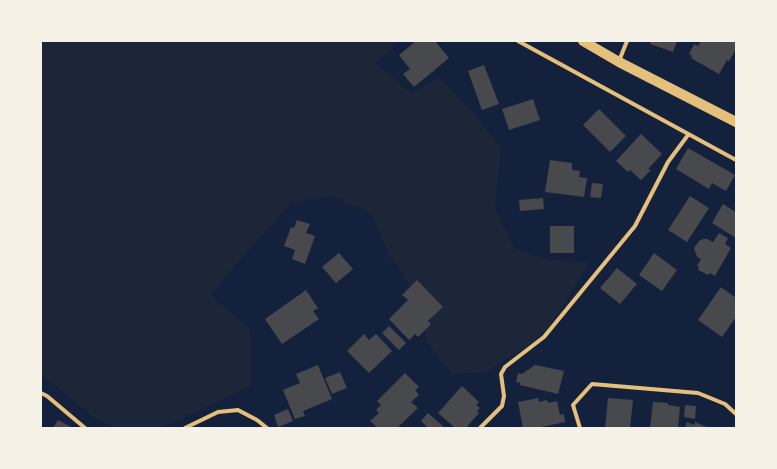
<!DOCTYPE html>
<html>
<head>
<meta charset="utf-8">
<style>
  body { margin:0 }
  #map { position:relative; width:777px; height:469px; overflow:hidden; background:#14213d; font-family:Bitter,serif }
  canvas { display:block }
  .frame { position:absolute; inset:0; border:42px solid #f6f1e7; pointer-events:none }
</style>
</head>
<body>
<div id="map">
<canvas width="777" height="469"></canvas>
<div class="frame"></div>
</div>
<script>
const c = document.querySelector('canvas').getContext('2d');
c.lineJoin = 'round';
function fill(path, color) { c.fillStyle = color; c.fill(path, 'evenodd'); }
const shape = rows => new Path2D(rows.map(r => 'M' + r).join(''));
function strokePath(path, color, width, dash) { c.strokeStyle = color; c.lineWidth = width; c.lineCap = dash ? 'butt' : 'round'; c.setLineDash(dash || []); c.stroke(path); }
fill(shape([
  [41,41,399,41,376,63,412,94,439,77,474,114,501,148,495,209,514,248,548,260,589,263,544,336,486,372,453,374,427,343,422,302,390,256,371,214,332,196,292,202,237,263,211,295,250,329,250,386,183,418,159,428,114,428,92,416,41,374]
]), '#1d2539');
fill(shape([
  [416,41,435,41,449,58,414,87,403,74,410,69,399,55],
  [651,41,677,41,673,52,650,44],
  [701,41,736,41,736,49,729,61,727,60,719,74,691,58,692,56,689,54,694,44,698,46],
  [484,65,499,104,482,110,468,71],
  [533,99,540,120,509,130,502,109],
  [599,109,626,136,610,152,583,125],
  [641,134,662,154,648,169,651,170,641,180,630,170,628,172,616,161],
  [688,148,735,175,726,191,712,183,709,189,676,169],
  [550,160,572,163,572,170,580,171,579,177,587,178,584,197,545,192],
  [592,183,603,184,601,198,590,197],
  [690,196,709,208,687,242,668,230],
  [543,198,544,209,520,211,519,200],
  [723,204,736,212,736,238,712,223],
  [297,220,310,224,306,233,315,236,305,264,292,259,295,250,284,246,291,227,294,228],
  [550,226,574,226,574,253,550,253],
  [719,233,728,238,725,244,731,248,715,276,710,273,708,275,698,270,699,267,697,266,701,259,697,257,694,248,699,241,703,239,707,239,713,242],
  [339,253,353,269,336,283,322,267],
  [654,253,677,270,662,291,639,275],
  [617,268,637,284,620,304,600,288],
  [417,280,443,307,428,321,431,324,418,337,415,334,409,340,389,319,408,300,402,295],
  [721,287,736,298,736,317,722,337,698,320],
  [306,290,318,308,313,311,319,319,282,344,265,319],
  [389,326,406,343,399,350,382,333],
  [364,334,369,340,376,334,392,351,369,373,347,351],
  [318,365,332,399,303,411,305,416,295,419,283,390,300,383,296,374],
  [535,365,564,371,558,394,520,385,520,383,516,382,518,373,522,374],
  [340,372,347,388,332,394,325,378],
  [405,373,419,387,415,390,419,395,411,402,418,408,397,428,378,428,370,421,379,413,376,410,381,405,377,401],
  [462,386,479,402,476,405,480,408,477,411,479,413,466,428,455,428,438,413],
  [538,398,539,402,547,400,548,403,557,401,560,415,564,414,565,422,537,428,523,428,518,402],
  [608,398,633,400,630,428,605,428],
  [653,402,668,403,668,405,680,407,678,428,650,428],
  [685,405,696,406,695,419,684,417],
  [288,409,293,421,278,427,274,415],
  [428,413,445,428,428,428,421,421],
  [58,420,73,428,53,428],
  [687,422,694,425,695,422,709,428,685,428]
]), '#48494c');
strokePath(shape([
  [518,41,736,160],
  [619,61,627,41],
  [41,393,47,396,85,428],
  [185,428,218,412,238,410,257,420,267,428],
  [480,428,502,406,504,396,501,374,505,367,544,337,635,226,668,162,688,135],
  [580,428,573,405,592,384,698,393,725,404,736,414]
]), '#e5c07b', 4);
strokePath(shape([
  [583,41,619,62,736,122]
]), '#e5c07b', 10);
</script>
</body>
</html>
